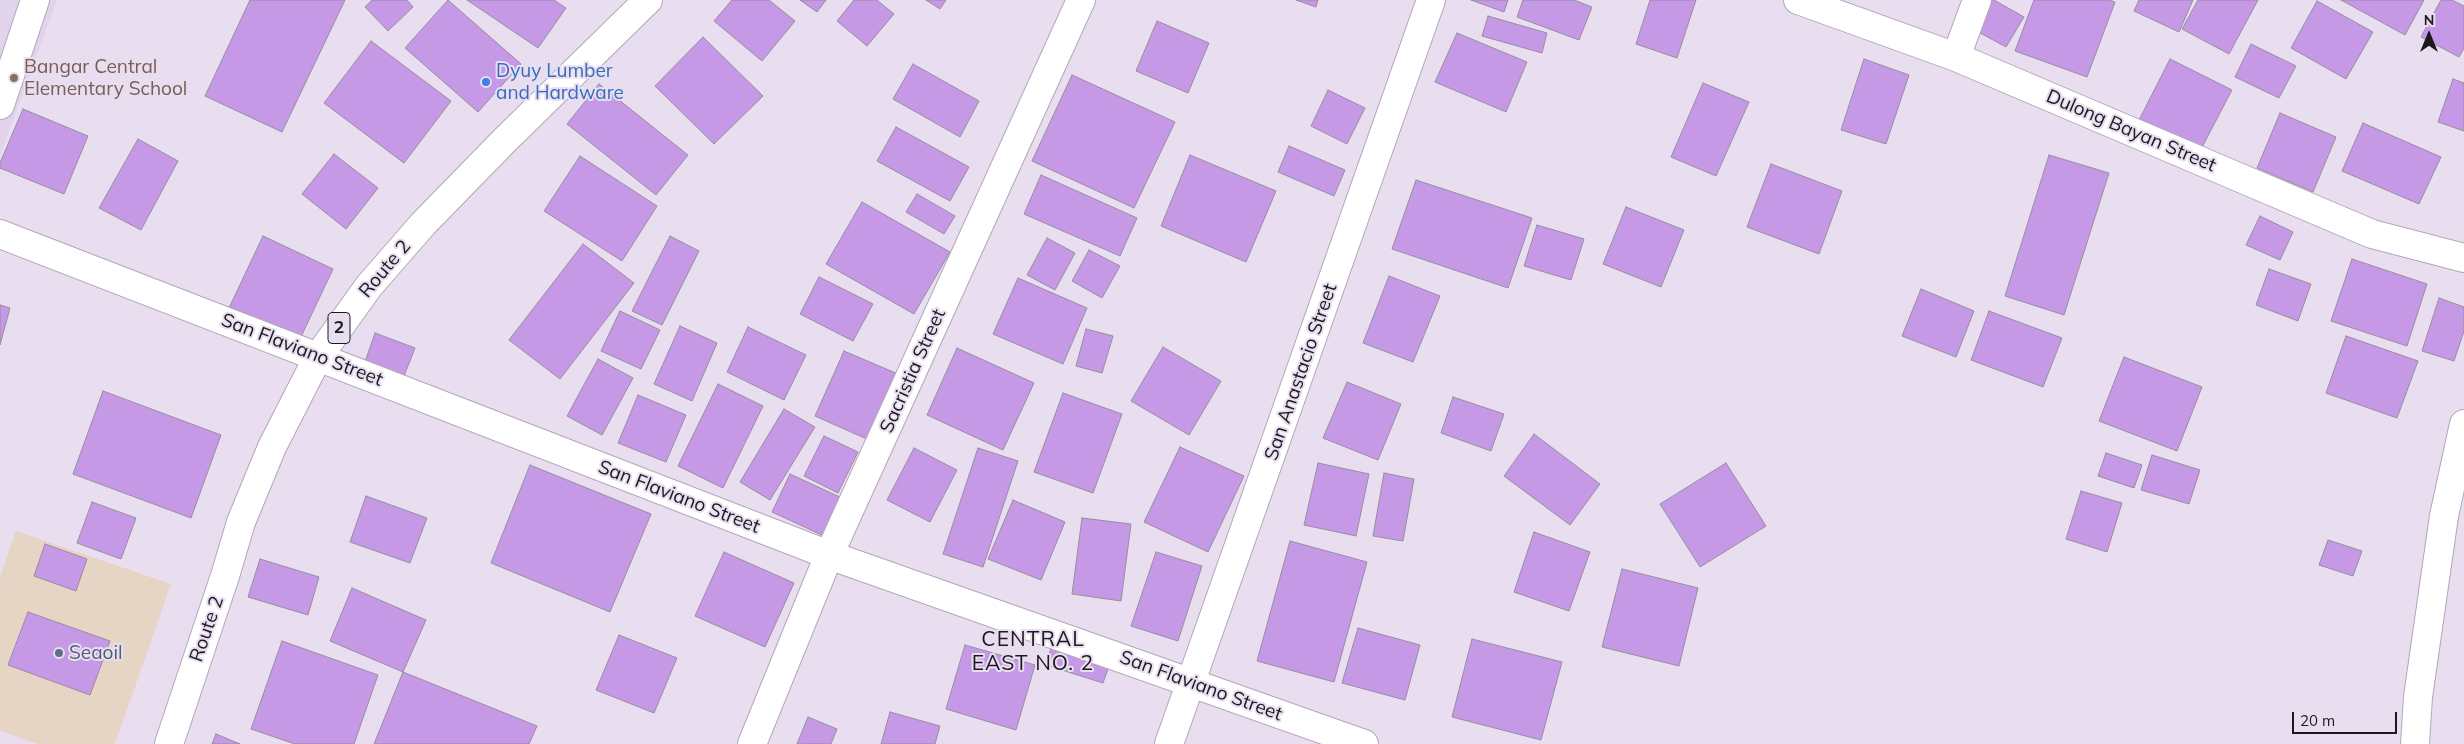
<!DOCTYPE html>
<html>
<head>
<meta charset="utf-8">
<style>
  body { margin:0 }
  #map { position:relative; width:2464px; height:744px; overflow:hidden; background:#e8def0; font-family:Mulish,sans-serif }
  canvas { display:block }
  .north { position:absolute; left:2404px; top:10px; width:50px; height:50px; -webkit-text-stroke:4px #e8def0; paint-order:stroke; rotate:0deg; font-size:14px; font-weight:700; line-height:20px; text-align:center; color:#1b181e }
  .north::after { content:''; display:block; margin:auto; width:18px; height:22px; background:#1b181e; clip-path:polygon(50% 0,100% 100%,50% 72%,0 100%) }
  .scale { position:absolute; left:2292px; top:712px; width:105px; height:22px; box-sizing:border-box; border:2px solid #1b181e; border-top:0; padding-left:6px; font-size:15px; line-height:18px; white-space:nowrap; color:#1b181e; -webkit-text-stroke:4px #e8def0; paint-order:stroke }
</style>
</head>
<body>
<div id="map">
<canvas width="2464" height="744"></canvas>
<div class="north">N</div>
<div class="scale">20 m</div>
</div>
<script>
const c = document.querySelector('canvas').getContext('2d');
c.lineJoin = 'round';
function fill(path, color) { c.fillStyle = color; c.fill(path, 'evenodd'); }
const shape = rows => new Path2D(rows.map(r => 'M' + r).join(''));
function strokePath(path, color, width, dash) { c.strokeStyle = color; c.lineWidth = width; c.lineCap = dash ? 'butt' : 'round'; c.setLineDash(dash || []); c.stroke(path); }
function drawText(font, color, halo, rows, align = 'center') {
  c.font = font + ' Mulish,sans-serif'; c.lineWidth = 4; c.setLineDash([]); c.textBaseline = 'middle'; c.strokeStyle = halo; c.fillStyle = color; for (const [text, x, y, turn = 0] of rows) {
    c.save(); c.translate(x, y); c.rotate((+turn || 0) * Math.PI / 180); c.textAlign = isNaN(turn) ? turn : align; if (halo) c.strokeText(text, 0, 0); c.fillText(text, 0, 0); c.restore();
  }
}
fill(shape([
  [16,531,171,584,115,744,38,744,0,731,0,577]
]), '#e6d5c4');
fill(shape([
  [0,0,57,0,0,156]
]), '#e1d3ec');
const building = shape([
  [250,0,345,0,282,132,205,96,250,0],
  [372,0,407,0,413,7,388,31,365,7,372,0],
  [448,0,521,64,478,112,405,48,448,0],
  [467,0,554,0,566,8,538,48,467,0],
  [732,0,769,0,795,21,762,61,714,21,732,0],
  [800,0,826,0,817,12,800,0],
  [854,0,877,0,894,14,867,46,837,21,854,0],
  [926,0,946,0,940,9,926,0],
  [1296,0,1318,0,1316,7,1296,0],
  [1471,0,1508,0,1504,12,1471,0],
  [1523,0,1574,0,1592,7,1579,40,1517,17,1523,0],
  [1650,0,1696,0,1677,58,1636,44,1650,0],
  [1989,0,1994,0,2024,17,2006,47,1973,29,1989,0],
  [2034,0,2109,0,2115,2,2087,77,2015,51,2034,0],
  [2139,0,2193,0,2179,32,2134,11,2139,0],
  [2198,0,2258,0,2229,54,2182,29,2198,0],
  [2341,0,2424,0,2405,35,2341,0],
  [2441,0,2452,0,2464,6,2464,48,2459,57,2421,37,2441,0],
  [2317,1,2373,32,2346,79,2291,48,2317,1],
  [1488,16,1547,33,1542,53,1482,36,1488,16],
  [1157,21,1209,43,1188,93,1136,71,1157,21],
  [1457,33,1527,62,1506,112,1435,82,1457,33],
  [703,37,763,96,714,144,655,86,703,37],
  [371,41,451,101,404,163,324,103,371,41],
  [2251,44,2296,66,2279,98,2235,77,2251,44],
  [1864,59,1909,75,1886,144,1841,130,1864,59],
  [2170,59,2232,90,2198,155,2137,124,2170,59],
  [913,64,979,101,960,137,893,99,913,64],
  [1072,75,1175,122,1134,208,1032,161,1072,75],
  [2453,79,2464,83,2464,131,2438,122,2453,79],
  [1703,83,1749,102,1716,176,1671,157,1703,83],
  [599,84,688,155,656,195,567,124,599,84],
  [1328,90,1365,108,1347,144,1311,126,1328,90],
  [23,109,88,136,64,194,0,168,0,163,23,109],
  [2280,113,2336,137,2313,192,2257,168,2280,113],
  [2363,123,2441,157,2419,204,2342,171,2363,123],
  [896,127,969,167,950,201,877,161,896,127],
  [138,139,178,161,141,230,99,208,138,139],
  [1289,146,1345,170,1334,196,1278,172,1289,146],
  [334,154,378,188,346,229,302,194,334,154],
  [1190,155,1276,191,1246,262,1161,226,1190,155],
  [2049,155,2109,173,2064,315,2005,296,2049,155],
  [580,156,657,206,622,261,544,211,580,156],
  [1771,164,1842,191,1819,254,1747,227,1771,164],
  [1041,175,1137,218,1120,256,1024,214,1041,175],
  [1416,180,1532,218,1508,288,1392,249,1416,180],
  [917,194,955,216,944,234,906,212,917,194],
  [862,202,950,252,914,314,826,264,862,202],
  [1626,207,1684,230,1661,287,1603,264,1626,207],
  [2260,216,2293,232,2280,260,2246,245,2260,216],
  [1537,225,1584,239,1571,280,1524,266,1537,225],
  [263,236,333,269,299,341,229,308,263,236],
  [670,236,699,251,662,325,632,311,670,236],
  [1047,238,1075,253,1055,290,1027,275,1047,238],
  [583,244,634,283,560,379,509,340,583,244],
  [1089,250,1120,266,1102,298,1072,281,1089,250],
  [2352,259,2427,284,2407,346,2331,321,2352,259],
  [2269,269,2311,284,2298,321,2256,305,2269,269],
  [1389,276,1440,296,1413,362,1363,343,1389,276],
  [819,277,873,304,853,341,800,314,819,277],
  [1018,278,1087,308,1063,364,993,334,1018,278],
  [1921,289,1974,311,1956,357,1902,336,1921,289],
  [2439,298,2464,307,2464,331,2454,361,2422,351,2439,298],
  [0,305,10,308,0,345,0,305],
  [620,311,660,330,641,369,601,351,620,311],
  [1989,311,2062,338,2043,387,1971,360,1989,311],
  [680,326,717,343,692,401,654,384,680,326],
  [748,327,806,355,784,400,727,372,748,327],
  [1086,329,1113,336,1102,373,1076,366,1086,329],
  [375,333,415,348,404,376,365,362,375,333],
  [2346,336,2418,361,2397,418,2326,393,2346,336],
  [1163,347,1221,381,1189,435,1131,401,1163,347],
  [957,348,1034,383,1003,450,927,415,957,348],
  [844,351,898,374,869,440,815,416,844,351],
  [2124,357,2202,387,2177,451,2099,421,2124,357],
  [598,359,633,378,602,435,567,416,598,359],
  [1347,382,1401,404,1378,460,1323,438,1347,382],
  [718,384,763,406,723,488,678,466,718,384],
  [103,391,221,435,191,518,73,474,103,391],
  [1063,393,1122,414,1093,493,1034,472,1063,393],
  [638,395,686,415,666,462,618,443,638,395],
  [1453,397,1504,414,1491,451,1441,433,1453,397],
  [784,409,815,427,770,500,740,482,784,409],
  [1534,434,1600,484,1570,525,1504,476,1534,434],
  [824,436,858,452,838,493,804,476,824,436],
  [1180,447,1244,476,1208,552,1144,522,1180,447],
  [914,448,957,470,930,522,887,500,914,448],
  [978,448,1018,461,983,567,943,554,978,448],
  [2106,453,2142,465,2134,488,2098,476,2106,453],
  [2152,455,2200,470,2189,504,2141,490,2152,455],
  [1318,463,1369,474,1356,536,1304,525,1318,463],
  [1726,463,1766,526,1700,567,1660,504,1726,463],
  [530,465,651,514,610,612,491,563,530,465],
  [1384,473,1414,479,1403,541,1373,536,1384,473],
  [790,474,842,498,824,536,772,512,790,474],
  [2081,491,2122,503,2107,552,2066,539,2081,491],
  [366,496,427,518,410,563,350,542,366,496],
  [1013,500,1065,522,1041,580,988,559,1013,500],
  [92,502,136,518,121,559,77,543,92,502],
  [1082,518,1131,524,1121,601,1072,594,1082,518],
  [1534,532,1590,552,1569,611,1514,592,1534,532],
  [2328,540,2362,551,2353,576,2319,565,2328,540],
  [1290,541,1367,562,1334,682,1257,661,1290,541],
  [45,544,87,559,76,591,34,576,45,544],
  [724,552,794,583,765,647,695,616,724,552],
  [1156,552,1202,566,1178,641,1131,626,1156,552],
  [260,559,319,577,308,615,248,597,260,559],
  [1622,569,1698,588,1679,666,1602,647,1622,569],
  [352,588,426,620,403,672,330,641,352,588],
  [28,612,110,641,90,695,8,665,28,612],
  [1358,628,1420,645,1405,700,1342,683,1358,628],
  [619,635,677,658,654,713,596,690,619,635],
  [1472,639,1562,662,1541,740,1452,717,1472,639],
  [282,641,378,675,354,744,295,744,251,729,282,641],
  [965,645,1035,665,1016,730,946,709,965,645],
  [1051,648,1109,666,1103,683,1046,665,1051,648],
  [403,672,537,726,529,744,374,744,403,672],
  [890,712,940,726,935,744,881,744,890,712],
  [808,717,837,729,831,744,797,744,808,717],
  [216,734,240,744,212,744,216,734]
]);
fill(building, '#c599e6');
strokePath(building, '#978d9e', 1);
const minor = shape([
  [1798,0,1956,57,2372,234,2464,258],
  [1956,57,1977,0],
  [0,105,35,0],
  [0,234,829,555,1364,744],
  [752,744,829,555,1081,0],
  [1169,744,1431,0],
  [2415,744,2418,697,2444,516,2464,424]
]);
const highway = shape([
  [169,744,225,576,241,522,272,447,318,357,369,286,423,224,504,141,648,0]
]);
strokePath(minor, '#b1a7b9', 30);
strokePath(highway, '#b1a7b9', 30);
strokePath(minor, '#fff', 28);
strokePath(highway, '#fff', 28);
for (const [x, y, r, color] of [
  [14,78,5,"#8d6e63"],
  [486,82,5,"#3f7fe0"],
  [59,653,5,"#5c6f8a"]
]) { const dot = new Path2D(); dot.arc(x, y, r, 0, 2 * Math.PI); c.fillStyle = color; c.fill(dot); strokePath(dot, '#e8def0', 2); }
for (const [x, y, w] of [
  [339,328,22]
]) { const box = new Path2D(); box.roundRect(x - w / 2, y - 15.5, w, 31, 4); c.fillStyle = '#e8def0'; c.fill(box); strokePath(box, '#1b181e', 1); }
drawText('bold 18px', '#1b181e', null, [
  ["2",339,328]
]);
drawText('19px', '#785e54', '#e8def0', [
  ["Bangar Central",24,67],
  ["Elementary School",24,89]
], 'left');
drawText('19px', '#366cbe', '#e8def0', [
  ["Dyuy Lumber",496,71],
  ["and Hardware",496,93]
], 'left');
drawText('19px', '#1b181e', '#e8def0', [
  ["Dulong Bayan Street",2131,131,23],
  ["Route 2",385,269,-50],
  ["San Flaviano Street",302,350,21],
  ["Sacristia Street",913,371,-66],
  ["San Anastacio Street",1301,372,-71],
  ["San Flaviano Street",679,497,21],
  ["Route 2",207,629,-71],
  ["San Flaviano Street",1201,686,20]
]);
drawText('19px', '#4e5e75', '#e8def0', [
  ["Seaoil",69,653]
], 'left');
c.letterSpacing = '1px';
drawText('21px', '#1b181e', '#e8def0', [
  ["CENTRAL",1033,640],
  ["EAST NO. 2",1033,664]
]);
c.letterSpacing = '0px';
</script>
</body>
</html>
